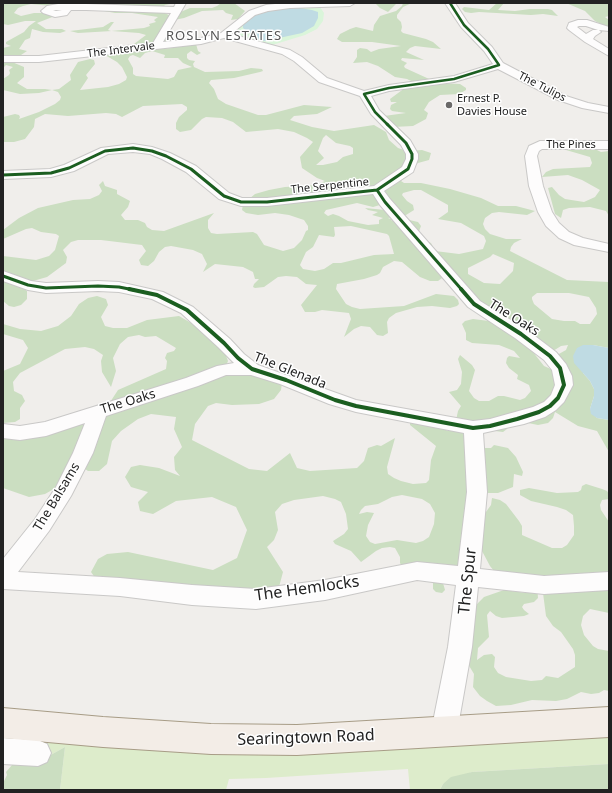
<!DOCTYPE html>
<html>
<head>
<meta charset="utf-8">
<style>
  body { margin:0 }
  #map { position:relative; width:612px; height:793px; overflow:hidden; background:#f0eeeb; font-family:"Noto Sans",sans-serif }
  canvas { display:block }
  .frame { position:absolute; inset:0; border:4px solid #222; pointer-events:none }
</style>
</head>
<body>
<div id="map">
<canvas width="612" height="793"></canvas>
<div class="frame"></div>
</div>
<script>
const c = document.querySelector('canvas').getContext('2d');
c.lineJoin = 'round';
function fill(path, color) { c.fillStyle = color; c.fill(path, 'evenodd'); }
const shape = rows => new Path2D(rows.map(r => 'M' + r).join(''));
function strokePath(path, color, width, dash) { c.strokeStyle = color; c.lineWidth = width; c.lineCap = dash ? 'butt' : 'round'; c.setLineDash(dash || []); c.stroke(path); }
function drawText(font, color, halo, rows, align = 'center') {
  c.font = font + ' "Noto Sans",sans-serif'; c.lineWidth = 3; c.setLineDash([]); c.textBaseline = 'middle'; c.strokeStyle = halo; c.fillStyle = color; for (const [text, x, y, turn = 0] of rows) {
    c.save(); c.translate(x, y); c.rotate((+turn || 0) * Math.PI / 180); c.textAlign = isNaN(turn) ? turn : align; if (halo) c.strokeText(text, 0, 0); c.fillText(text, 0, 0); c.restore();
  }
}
fill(shape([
  [609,722,609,764,472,772,443,784,440,790,410,790,408,769,266,778,229,779,226,790,60,790,65,747,47,757,3,733]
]), '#ddeccb');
fill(shape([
  [3,3,56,3,55,5,52,6,31,4,23,6,18,8,14,13,21,16,34,13,44,13,55,16,37,23,46,29,62,29,66,31,60,33,43,32,32,29,30,38,25,40,19,49,27,51,18,57,11,56,3,60,3,48,11,46,6,44,6,42,24,32,29,26,36,21,25,21,8,25,3,24],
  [87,3,175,3,165,5,164,6,171,8,160,11,171,16,190,8,212,8,217,6,221,3,234,3,245,11,238,19,231,20,233,15,226,13,223,10,202,11,184,18,174,20,161,28,161,35,169,41,154,45,160,49,172,48,168,45,196,44,198,51,201,53,197,55,191,51,187,54,187,58,189,60,195,61,193,64,194,67,205,72,239,71,251,68,262,69,263,71,260,72,234,78,211,80,209,83,214,89,218,99,226,104,258,115,266,115,304,105,332,107,317,114,294,116,290,120,312,127,334,131,374,125,386,132,389,140,398,148,407,151,422,150,431,153,429,160,418,163,413,167,401,181,404,183,421,183,450,189,481,198,498,206,516,206,535,211,527,215,499,212,492,213,485,218,483,224,485,229,490,234,506,239,522,239,514,243,511,247,510,251,567,280,609,282,609,348,593,345,583,373,590,381,594,389,594,396,590,409,597,418,609,420,609,452,597,431,578,426,555,412,553,418,548,423,538,425,528,423,509,425,507,429,503,432,495,431,478,424,484,448,491,448,494,445,508,448,516,457,523,472,522,476,514,474,513,487,498,493,485,493,483,516,491,505,492,498,500,500,506,504,519,521,522,526,522,535,552,548,562,548,567,545,574,535,574,526,573,515,566,510,557,507,531,501,520,495,520,490,529,488,557,493,578,492,581,490,582,486,586,484,602,489,607,491,609,494,609,499,602,500,600,505,601,510,609,522,609,613,590,609,583,616,581,625,584,635,593,646,598,649,609,651,609,691,604,690,599,693,591,694,581,692,567,699,556,701,532,700,511,705,496,706,487,701,480,696,473,687,474,674,468,664,475,606,484,597,504,590,526,593,535,592,498,576,490,566,482,551,475,562,443,583,445,590,442,593,436,592,433,589,433,581,403,568,400,563,400,557,395,548,390,547,382,548,376,551,361,562,351,551,335,544,333,541,344,534,348,529,346,514,341,502,335,499,323,496,294,500,282,504,275,512,278,530,274,540,267,547,283,572,279,587,256,599,96,579,91,572,98,559,107,554,128,552,213,570,237,558,247,530,236,507,212,497,176,501,153,514,140,511,138,502,148,492,131,487,125,477,131,467,140,465,159,468,180,476,175,470,174,457,182,447,174,429,176,417,151,414,138,419,121,431,112,441,107,464,99,471,88,471,78,464,59,486,45,494,29,497,3,488,3,436,103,413,118,390,166,369,167,361,165,358,167,353,174,351,176,348,156,336,145,337,139,335,128,337,120,344,113,358,116,371,111,387,102,372,101,361,103,355,94,349,85,347,65,349,20,373,13,382,14,391,22,395,25,401,20,408,20,419,15,422,3,423,3,371,20,364,28,348,23,340,3,334,3,324,20,329,41,331,58,326,71,316,79,304,88,298,97,296,106,299,108,305,101,317,105,326,113,328,127,328,147,320,179,316,205,331,225,353,228,361,226,366,282,383,281,390,274,399,259,404,232,405,216,403,208,406,195,424,192,440,249,469,267,471,290,453,297,468,310,471,357,468,364,461,368,448,377,445,381,446,395,438,387,467,388,474,394,478,401,481,413,484,426,483,429,480,431,460,436,446,410,425,410,422,434,425,448,431,455,425,458,411,461,406,449,392,457,390,461,384,462,372,458,359,460,355,472,365,475,370,469,391,474,398,479,401,489,401,498,396,504,396,520,400,525,398,531,391,529,385,517,379,518,375,509,368,506,363,507,358,509,356,520,358,514,351,499,345,472,343,466,340,466,333,462,324,465,321,473,319,489,321,440,271,442,278,438,281,430,281,420,277,402,262,394,261,383,267,380,273,377,275,364,279,337,284,336,289,346,304,352,307,360,309,404,306,436,294,454,296,458,300,459,304,457,306,450,308,432,306,417,307,396,313,389,318,387,322,388,333,383,336,377,335,370,327,361,326,354,329,344,337,351,319,349,313,322,310,315,312,305,312,301,305,317,285,306,284,297,277,286,276,278,277,264,287,255,288,253,287,254,284,259,279,255,279,253,272,243,267,215,264,203,272,207,264,202,254,193,250,171,246,165,247,159,252,154,261,148,266,141,265,139,260,146,251,142,245,101,240,78,240,71,242,63,250,67,257,66,263,47,277,33,281,15,283,27,291,27,299,21,305,14,307,9,306,3,301,3,256,36,260,49,256,55,250,59,236,56,234,41,232,32,228,26,229,3,239,3,230,19,218,38,208,73,200,90,199,99,195,102,191,99,185,103,181,105,186,117,190,117,194,130,201,128,207,121,215,125,220,138,220,145,223,147,227,152,230,164,231,214,213,208,220,208,228,211,233,217,234,253,232,257,234,264,245,283,251,294,248,302,240,306,231,308,230,308,226,304,220,289,215,275,213,258,215,246,213,242,210,243,204,255,194,269,190,285,187,315,185,325,181,317,178,302,168,300,157,313,142,307,138,294,132,278,129,246,132,233,122,222,118,206,117,202,119,191,130,180,132,176,129,176,123,179,117,187,110,187,107,182,104,143,106,122,117,116,114,106,113,68,116,45,114,35,119,34,127,25,139,14,142,3,142,3,117,15,114,19,115,20,117,19,119,39,112,55,104,60,100,61,97,58,92,52,90,39,93,20,94,3,90,3,79,9,75,10,73,9,70,13,67,6,65,3,68,3,61,12,62,24,67,24,77,17,83,27,89,45,89,52,90,59,89,71,80,70,75,78,62,90,59,94,60,95,64,86,75,88,78,80,90,108,87,119,84,126,80,127,77,122,67,117,62,105,55,104,53,114,47,120,49,134,44,146,35,139,33,112,31,78,33,70,31,103,27,111,22,114,22,108,30,111,31,144,28,150,26,149,24,156,22,154,20,158,17,132,13,115,13,73,5],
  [152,51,165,55,164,58,178,58,183,63,192,67,178,70,174,77,168,79,136,76,133,74,133,68,128,59,130,56,133,55,140,58,145,53],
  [326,135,336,143,350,146,353,148,353,154,343,157,337,162,323,165,316,165,324,158,318,151,323,138],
  [414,190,421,190,448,205,448,212,438,219,461,223,484,236,486,241,483,249,459,254,435,251,431,243,424,240,418,234,421,226,418,222,405,219,392,221,391,219,388,218,406,215,414,210,413,205,407,201,402,195,403,193],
  [357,203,373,207,380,205,385,210,365,208,368,210,378,212,372,215,383,218,379,220,379,224,368,225,348,221,339,216,333,214,328,216,324,213,326,210],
  [351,226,387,234,389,236,394,254,374,255,341,263,333,263,324,269,315,271,303,269,300,265,306,252,313,247,319,235,334,237,335,235,334,227],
  [493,254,514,263,513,271,500,284,484,283,468,274,468,268,490,257],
  [537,293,569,293,589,297,596,308,597,314,590,324,580,324,575,321,564,321,552,319,534,304,532,299,532,297],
  [568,345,566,350,557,355,553,370,544,366,529,347,553,351,561,346],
  [402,495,422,499,430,504,435,513,434,524,429,537,423,541,416,543,397,540,375,544,370,542,366,536,368,525,374,513,367,512,359,514,361,510,365,506,378,504,392,497],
  [537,585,543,593,546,616,553,626,561,632,573,649,575,655,575,667,558,678,546,676,542,680,531,681,506,677,498,673,494,667,495,657,492,654,484,655,477,660,478,648,489,637,487,615,490,611,496,616,502,618,524,616,529,614,524,610,522,607,524,604,534,602,538,598],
  [375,3,412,3,403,7,397,15,397,18,401,22,402,27,401,31,403,33,426,39,433,42,441,49,415,46,410,48,406,52,424,60,402,58,401,60,407,63,404,66,405,68,438,83,460,84,466,88,466,90,459,94,440,95,429,102,424,110,428,113,426,119,413,126,393,127,384,116,406,113,392,111,390,109,391,105,397,102,391,102,390,99,413,82,407,79,395,77,378,66,367,62,353,63,357,57,357,50,360,48,367,49,371,52,379,49,401,46,372,42,342,42,337,39,340,34,350,29,356,27,373,31,374,25,380,16,396,11,402,6,403,3,396,4,388,12,380,8],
  [497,3,504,3,498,10,515,11,530,9,548,9,552,10,558,16,543,14,531,15,479,12,471,13,465,12,462,9,464,7,489,10],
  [566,3,609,3,609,16,605,17,609,20,609,28,595,21,585,11],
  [578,148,595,149,601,152,609,151,609,216,606,211,590,207,569,208,563,210,561,218,555,214,548,188,552,187,559,195,565,199,584,202,595,197,600,190,582,180,568,175,542,177,546,172,553,169,590,167,592,163,590,157,566,150],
  [65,747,60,790,3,790,3,783,7,775,6,772,12,765,19,762,47,757],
  [609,764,609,790,440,790,443,784,451,777,472,772]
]), '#cbdec1');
fill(shape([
  [320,7,324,13,323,21,317,29,305,35,269,46,224,35,266,8]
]), '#daf5da');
fill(shape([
  [294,7,312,10,318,12,318,18,314,26,302,33,265,41,259,40,243,28,243,24,250,20,254,15,272,8],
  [583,345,593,345,609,348,609,420,597,418,591,414,590,409,594,396,594,389,590,381,574,363,573,356,577,348]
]), '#bfdbe3');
const minor = shape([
  [176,3,186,3,163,42,201,38,221,33,249,11,266,5,284,3,355,3,350,6,290,8,268,11,255,15,231,34,290,50,302,57,327,78,364,91,389,85,454,76,493,64,484,51,461,27,445,3,455,3,468,23,492,47,503,63,566,96,588,103,609,107,609,113,582,108,558,100,498,69,454,82,389,91,371,96,379,110,410,140,418,154,418,159,413,172,384,191,390,199,480,301,527,330,556,352,566,364,572,376,573,385,564,402,556,410,545,417,524,424,483,433,487,492,480,569,544,576,609,572,609,590,544,594,478,587,472,647,457,732,453,741,444,744,435,741,431,732,448,647,456,585,417,580,325,600,256,609,192,605,120,596,3,589,3,559,35,519,56,487,73,453,85,423,46,436,20,440,3,438,3,424,20,426,45,422,186,378,217,366,234,363,218,347,181,313,152,299,119,292,98,291,46,293,28,290,3,281,3,271,31,281,46,283,98,281,119,282,163,292,193,307,230,339,244,354,258,365,356,400,473,421,490,419,533,407,544,402,551,395,555,385,552,370,544,360,515,338,468,307,380,205,373,194,267,206,241,206,219,199,186,172,162,159,150,154,133,152,108,154,74,171,51,177,3,179,3,171,50,169,64,165,101,148,133,144,152,147,170,153,196,166,229,193,242,198,267,198,374,186,402,167,406,159,406,154,401,145,371,114,360,96,319,82,294,61,282,54,224,38,201,44,39,62,3,62,3,56,39,56,153,43,171,13,86,10,71,10,67,15,55,17,43,13,41,11,47,6,58,4,86,4,174,7,176,3],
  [53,10,62,10,56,11,53,10],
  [226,375,251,375,280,384,329,404,356,412,464,433,467,492,458,566,417,562,325,580,256,589,192,585,120,578,18,572,49,531,71,496,93,453,106,416,198,386,226,375],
  [578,20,587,20,609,27,609,31,599,30,601,32,595,36,593,39,609,49,609,56,585,42,569,30,567,28,569,23,578,20],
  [579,26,586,26,598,30,593,30,586,34,577,27,579,26],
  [540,141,609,141,609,149,542,149,539,151,537,156,543,186,552,212,559,223,569,232,583,238,609,244,609,252,574,245,559,238,546,226,538,212,529,186,525,156,529,146,540,141],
  [3,738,38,740,47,744,51,753,47,762,38,766,3,764,3,738]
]);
const major = shape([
  [609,707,609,737,297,755,211,754,103,747,3,738,3,708,103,717,211,724,297,725,609,707]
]);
strokePath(minor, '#c9c8c7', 2);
strokePath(major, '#a79c86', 2);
fill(minor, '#fdfcfc');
fill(major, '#f3ede7');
strokePath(shape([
  [388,125,375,112,364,94,389,88,454,79,499,65,488,49,464,25,450,3]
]), '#1b5e20', 2.5);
strokePath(shape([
  [3,175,51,173,69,168,105,151,133,148,152,151,166,156,191,169,224,196,241,202,267,202,377,190,408,169,412,159,412,154,406,143,387,124],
  [377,190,385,202,462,290],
  [3,276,28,285,46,288,98,286,119,287,134,290]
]), '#1b5e20', 3);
strokePath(shape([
  [129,289,157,295,187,310,224,343,238,358,252,369,286,380,335,400,356,406,473,428,490,426,517,419,539,412,550,406,558,398,564,385,560,368,550,356,521,334,474,304,461,289]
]), '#1b5e20', 4);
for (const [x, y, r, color] of [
  [449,105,4,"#6a6968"]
]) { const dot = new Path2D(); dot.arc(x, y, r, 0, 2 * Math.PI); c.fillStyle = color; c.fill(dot); strokePath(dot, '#fff', 1.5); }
drawText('11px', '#222', '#fff', [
  ["The Intervale",121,50,-7],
  ["The Tulips",542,87,27],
  ["The Pines",571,145],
  ["The Serpentine",330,186,-6]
]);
drawText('11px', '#222', '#fff', [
  ["Ernest P.",457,99],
  ["Davies House",457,112]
], 'left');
c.letterSpacing = '1px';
drawText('13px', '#555', '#fff', [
  ["ROSLYN ESTATES",224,36]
]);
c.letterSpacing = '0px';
drawText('13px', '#222', '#fff', [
  ["The Oaks",514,318,32],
  ["The Glenada",290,371,22],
  ["The Oaks",128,402,-17],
  ["The Balsams",57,497,-59]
]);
drawText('16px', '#222', '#fff', [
  ["The Spur",468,581,-84],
  ["The Hemlocks",307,589,-8],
  ["Searingtown Road",306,738,-2]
]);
</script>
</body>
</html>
